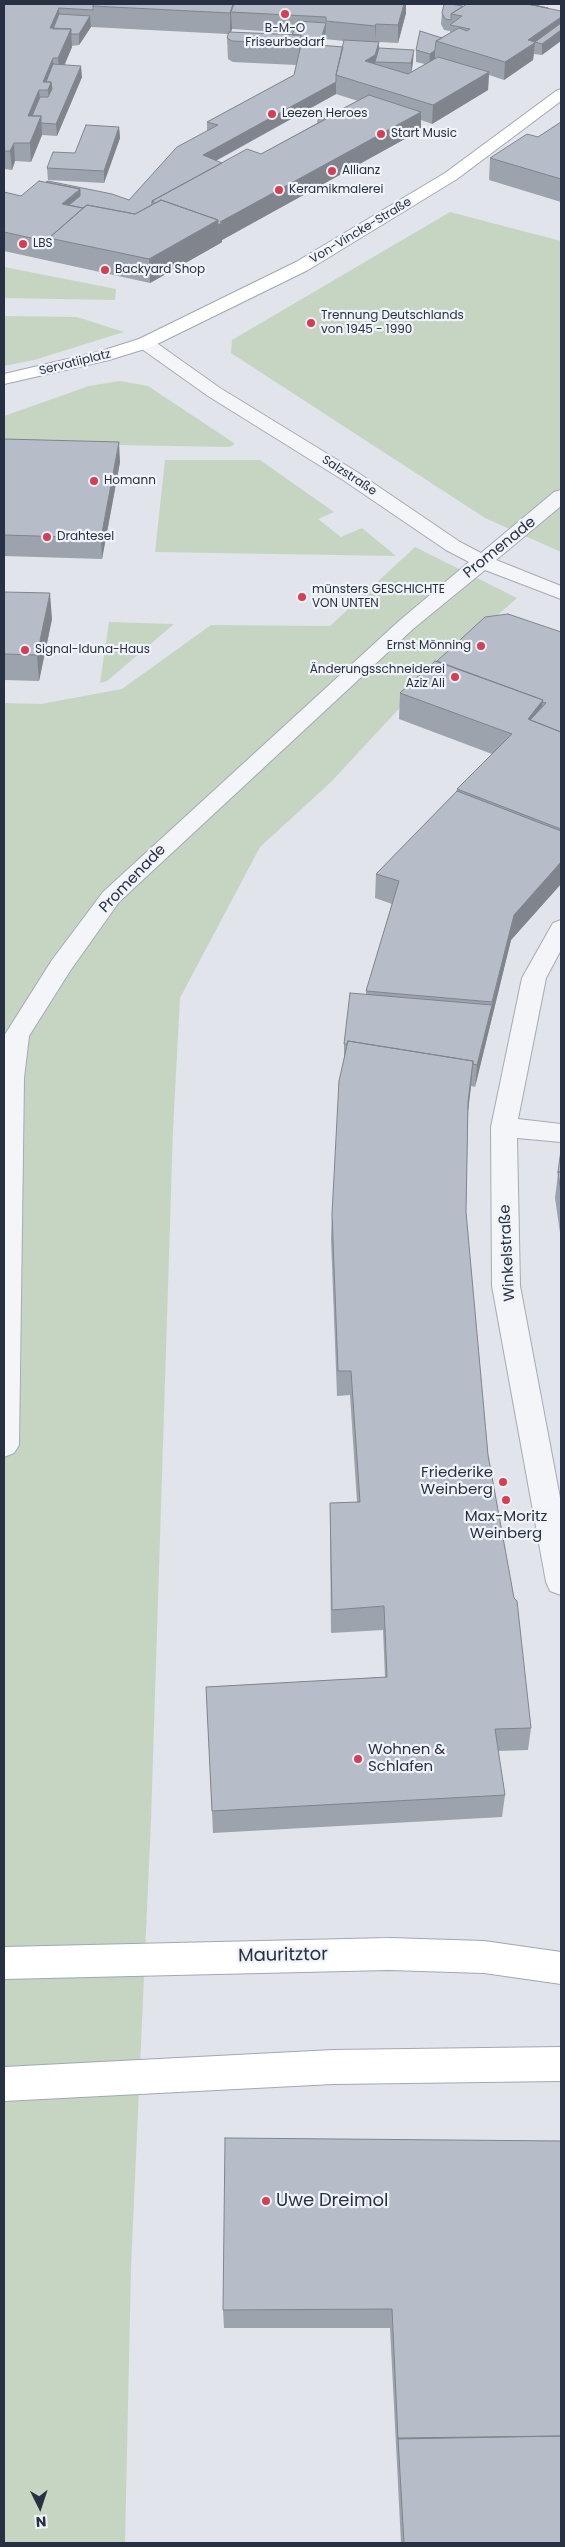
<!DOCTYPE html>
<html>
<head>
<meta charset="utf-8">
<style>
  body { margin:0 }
  #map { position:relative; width:565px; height:2547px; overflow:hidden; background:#e1e4ea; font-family:Poppins,sans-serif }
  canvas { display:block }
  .frame { position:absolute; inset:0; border:5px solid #283143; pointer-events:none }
  .north { position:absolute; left:15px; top:2482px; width:50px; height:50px; -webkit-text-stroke:4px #f0f3f8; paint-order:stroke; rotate:176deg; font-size:14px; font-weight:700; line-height:20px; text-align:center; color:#283143 }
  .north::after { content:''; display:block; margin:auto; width:18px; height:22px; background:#283143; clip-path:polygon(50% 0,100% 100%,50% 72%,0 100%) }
</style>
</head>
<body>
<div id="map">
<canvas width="565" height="2547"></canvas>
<div class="frame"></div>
<div class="north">N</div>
</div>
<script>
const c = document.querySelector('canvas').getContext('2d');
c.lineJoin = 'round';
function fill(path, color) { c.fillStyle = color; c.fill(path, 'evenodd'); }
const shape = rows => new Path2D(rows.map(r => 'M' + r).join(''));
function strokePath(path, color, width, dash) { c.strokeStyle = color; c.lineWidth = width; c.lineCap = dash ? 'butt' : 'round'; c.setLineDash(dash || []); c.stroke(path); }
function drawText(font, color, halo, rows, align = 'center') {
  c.font = font + ' Poppins,sans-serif'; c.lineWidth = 4.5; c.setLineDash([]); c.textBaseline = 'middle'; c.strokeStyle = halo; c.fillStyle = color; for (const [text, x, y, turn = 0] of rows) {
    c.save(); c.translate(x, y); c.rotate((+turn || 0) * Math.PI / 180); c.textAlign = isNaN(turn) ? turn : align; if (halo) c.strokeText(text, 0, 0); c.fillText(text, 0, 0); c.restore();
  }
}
fill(shape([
  [450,212,561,241,561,552,485,518,231,353,232,340],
  [4,267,116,289,115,300,4,298],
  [4,316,77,317,124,332,34,360,4,366],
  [120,381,148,386,234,443,234,445,229,447,4,443,4,416,89,386],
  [165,460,260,460,334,512,318,519,341,537,362,528,396,556,155,552],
  [415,547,517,598,433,672,331,782,260,847,180,998,173,1130,151,1820,131,2268,125,2543,4,2543,4,703,41,704,122,689,211,625,330,626],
  [109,622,174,624,107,681,100,683]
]), '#c6d5c1');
const minor = shape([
  [145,338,151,339,220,388,357,472,460,542,481,553,554,492,561,490,561,506,496,560,561,586,561,599,485,570,413,629,119,902,70,971,29,1036,24,1078,19,1445,14,1453,4,1457,4,1036,52,960,103,892,399,621,469,562,446,550,343,480,208,396,139,347,136,343,139,339,145,338],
  [561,920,561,950,546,978,518,1119,561,1124,561,1142,517,1138,520,1286,561,1503,561,1595,550,1591,546,1582,492,1286,491,1127,522,978,553,923,561,920]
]);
const major = shape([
  [561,89,561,101,457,179,308,270,151,347,109,360,4,384,4,374,98,352,139,339,296,262,445,173,556,91,561,89],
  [389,1938,484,1941,561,1952,561,1984,484,1973,389,1970,4,1979,4,1947,389,1938],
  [561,2047,561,2081,333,2084,4,2101,4,2067,333,2050,561,2047]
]);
strokePath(minor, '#a6abb5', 2);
strokePath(major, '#9fa8b7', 2);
fill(minor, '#f4f5f8');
fill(major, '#fff');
fill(shape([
  [4,4,406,4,406,13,398,43,379,42,379,48,413,62,411,72,425,64,416,62,416,50,450,33,450,31,444,30,441,24,442,13,463,6,548,8,542,55,534,54,533,60,504,80,489,75,488,90,432,124,421,120,421,130,222,240,222,242,150,283,4,251,4,192,21,196,129,200,207,131,207,122,294,75,296,65,233,62,228,59,227,38,228,34,91,27,79,45,72,46,72,47,64,65,82,77,57,136,42,135,31,162,15,161,12,170,5,169,4,173],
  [232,29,293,33,292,35,231,32],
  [325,36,325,39,344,41,343,47,323,46],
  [336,94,358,101,338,111,318,116,317,123,261,154,222,163,216,161],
  [561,112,561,202,489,180,490,158,538,137,560,123],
  [119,127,120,138,104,183,48,180,47,168,75,153],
  [4,439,120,462,102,559,4,556],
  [4,592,52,619,39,681,4,680],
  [561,632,561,884,511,940,475,1087,471,1086,468,1113,466,1212,488,1455,531,1728,528,1750,498,1751,505,1795,502,1817,213,1833,206,1687,385,1677,383,1630,331,1633,330,1527,330,1503,357,1502,350,1395,337,1396,331,1239,332,1214,344,1062,344,1044,366,994,366,991,392,904,375,898,376,874,457,791,457,789,492,754,399,719,400,693,437,661],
  [561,1150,561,1240,555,1198],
  [561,2141,561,2543,401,2543,390,2328,224,2328,223,2310]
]), '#9da3ac');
fill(shape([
  [233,4,240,4,231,12,232,29,230,34,230,13],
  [404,4,406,4,406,13,398,43,398,25],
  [59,8,60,25,56,35,50,28],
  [90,16,91,27,79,45,79,34],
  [561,17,561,41,542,55,542,44,535,42,533,60,504,80,505,62,528,40],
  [376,24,375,42,375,44,375,26],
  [326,25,325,36,319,57,319,45],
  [71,29,72,47,60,76,58,58],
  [301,35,301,56,299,65,299,44],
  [379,42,378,60,375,62,375,55],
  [414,50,413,62,411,75,411,63],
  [435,50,435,60,429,65,430,54],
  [375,55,375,73,365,61],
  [53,58,54,76,53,101,49,109,48,90,43,82],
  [81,66,82,77,57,136,56,124],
  [489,72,488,90,432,124,433,105],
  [336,82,336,94,204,167,203,155],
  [39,90,41,108,35,123,28,116],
  [421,112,421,130,222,240,222,242,219,244,218,225,220,222],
  [41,116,42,135,31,162,30,143],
  [119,127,120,138,104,183,104,171],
  [14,143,15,161,12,170,10,151],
  [4,151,5,169,4,173],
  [80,189,81,208,62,204],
  [218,220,219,244,150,283,149,259],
  [119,442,120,462,102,559,101,538],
  [50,593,52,619,39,681,37,655],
  [543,700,540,725,528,719],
  [561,862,561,884,511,940,475,1087,477,1065,514,915],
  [473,1061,471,1086,466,1126,468,1102]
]), '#80848c');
const building = shape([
  [4,4,94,4,93,6,93,10,59,8,50,28,71,29,58,58,53,58,43,82,51,82,48,90,39,90,28,116,41,116,30,143,14,143,10,151,4,151,4,4],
  [94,4,233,4,230,13,93,6,94,4],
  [234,4,404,4,398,25,376,24,375,26,326,21,326,17,231,12,234,4],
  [444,4,450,4,463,6,451,14,451,20,445,19,442,13,444,4],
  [467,4,527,4,561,11,561,17,528,40,535,42,533,44,505,62,436,41,459,28,467,31,470,29,450,25,462,16,451,14,467,4],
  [527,4,530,4,548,8,527,4],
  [59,14,90,16,79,34,71,34,71,29,53,29,59,14],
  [298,21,326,23,319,45,343,47,336,75,336,82,203,155,222,163,152,201,152,205,135,214,87,205,83,208,69,205,80,196,80,189,46,182,48,181,112,194,129,200,177,147,218,125,207,122,294,75,301,45,301,35,292,35,298,21],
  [561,23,561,30,542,44,535,42,561,23],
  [420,31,442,38,436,41,435,50,430,54,416,50,420,31],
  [229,32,301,35,299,44,232,41,227,38,229,32],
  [344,40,379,42,375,55,365,61,408,74,438,57,489,72,433,105,336,75,344,40],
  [379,48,414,50,411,63,375,62,379,48],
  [53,64,81,66,56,124,41,123,41,116,32,116,40,97,48,97,52,89,51,82,46,82,53,64],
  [369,95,421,112,220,222,222,223,218,225,218,220,161,200,156,203,152,201,247,149,261,154,326,119,318,116,320,114,330,109,338,111,369,95],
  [561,122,561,179,490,158,527,134,538,137,561,122],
  [86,125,119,127,104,171,47,168,53,152,75,153,86,125],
  [39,181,80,189,62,204,83,208,49,238,49,242,4,232,4,192,21,196,39,181],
  [161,200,218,220,149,259,49,238,87,205,135,214,161,200],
  [4,439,119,442,101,538,4,535,4,439],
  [4,592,50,593,37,655,4,654,4,592],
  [508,614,561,632,561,732,530,720,546,703,542,702,543,700,437,661,485,617,508,614],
  [435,661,543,700,528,719,561,732,561,829,457,789,512,734,400,693,435,661],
  [457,791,561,831,561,862,514,915,492,1002,366,991,399,881,376,874,457,791],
  [350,993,492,1005,477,1065,473,1064,473,1061,348,1041,347,1044,344,1044,350,993],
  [348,1041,473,1061,468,1102,466,1212,488,1455,514,1598,517,1601,531,1728,495,1729,505,1795,212,1811,206,1687,387,1677,384,1606,332,1610,330,1503,360,1502,351,1371,338,1371,332,1214,339,1081,348,1041],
  [561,1150,561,1172,558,1172,561,1150],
  [558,1172,561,1172,561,1194,558,1172],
  [225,2138,561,2141,561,2436,398,2439,392,2309,223,2310,225,2138],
  [561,2436,561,2543,404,2543,398,2438,561,2436]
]);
fill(building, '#b7bdc8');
strokePath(building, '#80848c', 1);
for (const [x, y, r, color] of [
  [285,14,5,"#d73e53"],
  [272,114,5,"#d73e53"],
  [381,134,5,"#d73e53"],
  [332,171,5,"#d73e53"],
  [279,190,5,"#d73e53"],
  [23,244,5,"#d73e53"],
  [105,270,5,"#d73e53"],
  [311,323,5,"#d73e53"],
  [94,481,5,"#d73e53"],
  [47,537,5,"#d73e53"],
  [302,597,5,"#d73e53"],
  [481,646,5,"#d73e53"],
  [25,650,5,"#d73e53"],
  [455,677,5,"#d73e53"],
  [503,1482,5,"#d73e53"],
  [506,1500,5,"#d73e53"],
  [358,1759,5,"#d73e53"],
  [266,2201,5,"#d73e53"]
]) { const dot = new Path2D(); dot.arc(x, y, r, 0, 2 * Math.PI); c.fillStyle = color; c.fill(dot); strokePath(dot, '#f0f3f8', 2); }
drawText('12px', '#283143', '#f0f3f8', [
  ["B-M-O",285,29,"center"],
  ["Friseurbedarf",285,43,"center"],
  ["Leezen Heroes",282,114],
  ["Start Music",391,134],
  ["Allianz",342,171],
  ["Keramikmalerei",289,190],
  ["LBS",33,244],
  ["Backyard Shop",115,270],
  ["Trennung Deutschlands",321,316],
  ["von 1945 - 1990",321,330],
  ["Homann",104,481],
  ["Drahtesel",57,537],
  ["münsters GESCHICHTE",312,590],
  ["VON UNTEN",312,604],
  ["Ernst Mönning",471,646,"right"],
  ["Signal-Iduna-Haus",35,650],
  ["Änderungsschneiderei",445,670,"right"],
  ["Aziz Ali",445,684,"right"]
], 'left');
drawText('12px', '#283143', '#f0f3f8', [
  ["Von-Vincke-Straße",361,231,-31],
  ["Servatiiplatz",75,363,-14],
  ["Salzstraße",349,476,33]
]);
drawText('15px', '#283143', '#f0f3f8', [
  ["Promenade",500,548,-39],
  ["Promenade",133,879,-46],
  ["Winkelstraße",508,1253,-93]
]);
drawText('15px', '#283143', '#f0f3f8', [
  ["Friederike",493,1473],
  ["Weinberg",493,1490],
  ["Max-Moritz",506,1517,"center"],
  ["Weinberg",506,1534,"center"],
  ["Wohnen &",368,1750,"left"],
  ["Schlafen",368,1767,"left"]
], 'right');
drawText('18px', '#283143', '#f0f3f8', [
  ["Mauritztor",283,1956,-1]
]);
drawText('18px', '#283143', '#f0f3f8', [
  ["Uwe Dreimol",276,2201]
], 'left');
</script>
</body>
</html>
